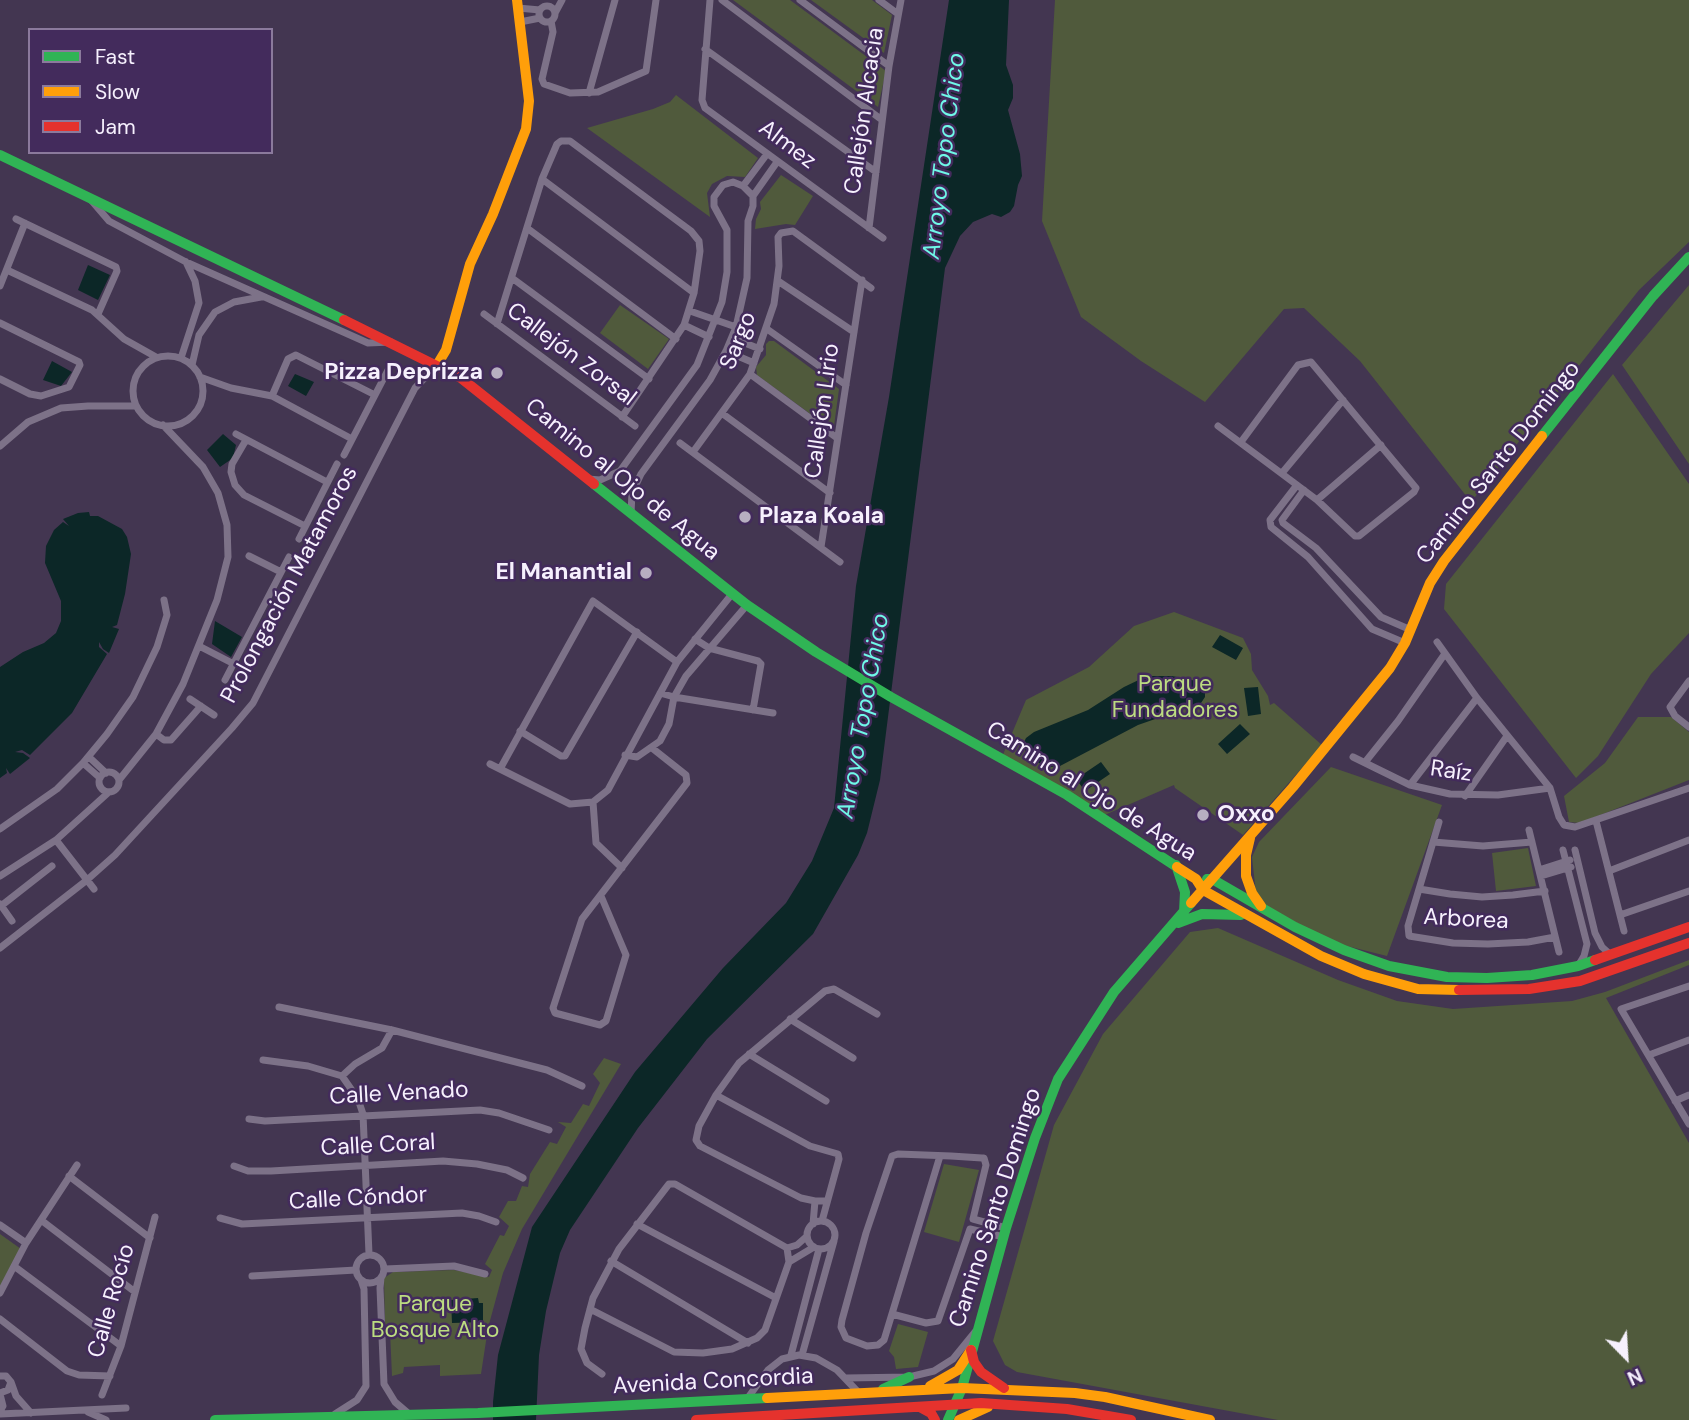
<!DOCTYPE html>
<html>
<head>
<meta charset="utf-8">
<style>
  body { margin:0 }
  #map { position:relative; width:1689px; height:1420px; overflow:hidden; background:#433651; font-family:"DM Sans",sans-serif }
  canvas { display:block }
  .legend { position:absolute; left:28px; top:28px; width:245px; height:126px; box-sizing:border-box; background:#432b5c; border:2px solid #8b7a9c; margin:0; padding:9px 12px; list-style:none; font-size:21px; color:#f6f0fd }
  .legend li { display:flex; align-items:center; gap:14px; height:35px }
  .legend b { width:35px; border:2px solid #8b7a9c }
  .north { position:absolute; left:1591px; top:1322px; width:70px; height:70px; -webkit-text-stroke:5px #432b5c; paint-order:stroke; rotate:156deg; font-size:19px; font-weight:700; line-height:28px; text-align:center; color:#f6f0fd }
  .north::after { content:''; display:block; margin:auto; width:24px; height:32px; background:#f6f0fd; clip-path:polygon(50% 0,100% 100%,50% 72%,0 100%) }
</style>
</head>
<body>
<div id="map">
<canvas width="1689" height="1420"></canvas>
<ul class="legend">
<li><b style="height:9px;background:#30b455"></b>Fast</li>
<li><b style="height:9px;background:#ff9f0a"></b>Slow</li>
<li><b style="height:9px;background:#e5322d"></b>Jam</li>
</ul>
<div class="north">N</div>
</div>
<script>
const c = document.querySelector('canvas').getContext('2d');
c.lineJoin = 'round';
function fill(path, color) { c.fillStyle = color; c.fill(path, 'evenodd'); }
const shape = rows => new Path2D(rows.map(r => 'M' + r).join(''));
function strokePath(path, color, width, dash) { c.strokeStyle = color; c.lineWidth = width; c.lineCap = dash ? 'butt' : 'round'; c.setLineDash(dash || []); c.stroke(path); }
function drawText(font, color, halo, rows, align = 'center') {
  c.font = font + ' "DM Sans",sans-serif'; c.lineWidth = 5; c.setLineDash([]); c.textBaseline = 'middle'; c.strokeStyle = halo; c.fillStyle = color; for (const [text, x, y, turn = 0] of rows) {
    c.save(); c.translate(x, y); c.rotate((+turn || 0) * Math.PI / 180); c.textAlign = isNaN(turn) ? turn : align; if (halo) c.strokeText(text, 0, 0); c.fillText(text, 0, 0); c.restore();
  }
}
fill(shape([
  [733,0,790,0,886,71,878,107],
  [811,0,872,0,892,15,884,53],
  [1055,0,1689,0,1689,242,1639,290,1471,502,1360,361,1304,308,1284,309,1205,402,1141,361,1081,317,1042,221],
  [676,95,758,158,745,177,727,176,712,184,707,193,710,217,587,128,653,109,670,102],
  [781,175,813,196,795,225,786,224,755,229,756,219,761,209,760,202],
  [1689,285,1689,464,1622,365],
  [620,305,669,339,648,369,600,333],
  [769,341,774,341,839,389,834,426,827,426,757,375,756,367,766,355,766,344],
  [1613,374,1689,484,1689,633,1651,674,1598,756,1576,778,1444,609,1446,584],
  [1174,612,1243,638,1251,654,1252,670,1268,696,1270,705,1274,703,1322,745,1243,835,1175,788,1174,785,1100,817,1002,757,1026,700,1089,667,1134,626],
  [1638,717,1671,717,1689,732,1689,780,1580,823,1569,822,1564,796,1605,763],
  [1331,767,1442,805,1387,956,1339,944,1302,926,1262,903,1256,893,1252,857,1259,842],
  [1528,848,1536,886,1496,891,1492,853],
  [1218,928,1338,980,1397,1001,1453,1009,1572,1001,1605,992,1689,960,1689,965,1606,998,1689,1143,1689,1420,1278,1420,1017,1372,1005,1365,993,1341,1054,1125,1103,1034,1190,932],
  [604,1058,621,1064,522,1229,503,1273,488,1328,481,1374,440,1376,440,1365,404,1367,403,1373,392,1376,390,1331,385,1326,384,1278,393,1272,454,1270,489,1277,492,1270,485,1264,500,1235,504,1236,509,1226,499,1217,508,1201,516,1201,522,1186,528,1187,530,1174,550,1142,557,1144,566,1127,558,1122,571,1123,583,1104,589,1106,600,1083,593,1074],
  [944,1164,979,1170,959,1242,924,1232],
  [0,1234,21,1249,0,1287],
  [898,1324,928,1332,918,1367,896,1369,894,1357,889,1351]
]), '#505a3c');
fill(shape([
  [949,0,1009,0,1006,65,1013,85,1013,98,1008,110,1020,154,1022,176,1018,185,1014,206,1010,212,1001,217,992,214,973,222,960,236,945,268,880,780,867,833,858,855,813,934,707,1039,638,1128,570,1230,560,1253,546,1311,539,1355,536,1420,493,1420,493,1402,498,1355,532,1227,635,1072,723,968,786,903,812,861,834,808,856,586,889,397],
  [88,265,110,275,98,300,78,290],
  [52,361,72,372,61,386,43,380],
  [295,374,314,382,306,396,288,386],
  [223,434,236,445,233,458,220,467,207,450],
  [89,512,90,516,98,516,122,529,127,537,131,554,125,594,117,625,112,627,119,629,109,653,103,649,99,642,99,647,107,654,72,713,30,755,22,750,15,752,23,753,30,758,10,774,6,768,7,773,0,778,0,667,23,652,44,643,56,633,61,621,61,601,45,563,46,546,54,530,63,522,69,526,63,519,78,513],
  [215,621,242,637,231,657,212,644],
  [1220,635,1243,648,1236,660,1212,647],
  [1147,676,1172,676,1192,680,1200,683,1205,689,1205,697,1201,703,1138,725,1060,766,1049,767,1037,762,1026,752,1023,744,1026,738,1034,732,1088,710,1124,687],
  [1258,687,1261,714,1248,716,1244,688],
  [1240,724,1250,734,1227,754,1218,744],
  [1101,762,1110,774,1085,791,1076,779],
  [478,1298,479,1303,483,1303,483,1322,452,1323,451,1300]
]), '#0c2727');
strokePath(shape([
  [710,0,702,100,705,108,883,238],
  [722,0,882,120],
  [800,0,889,66],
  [879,0,898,14],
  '539 14a8 8 0 1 1 16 0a8 8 0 1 1-16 0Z',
  [518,8,540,10],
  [555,13,562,0],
  [551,21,553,32,542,79,544,84,570,93,598,92,646,71,656,0],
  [520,22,540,18],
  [705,49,876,172],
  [589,93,615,0],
  [542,179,694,293],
  [743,186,767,154],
  [753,196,777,162],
  [91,200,109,221,186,262,368,343,391,342],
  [16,219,116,267,117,271,98,314],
  [527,228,676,339],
  [869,228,889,66,901,0],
  [7,270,92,310,124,339,156,357],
  [512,278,649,379],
  [778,281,854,332],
  [0,286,25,223],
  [690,311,736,327],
  [484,314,635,426],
  [0,323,79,362,80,365,69,387,41,396,30,394,0,379],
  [497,324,542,179,557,144,561,141,570,141,691,231,699,241,700,251,694,293,684,325,622,417],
  [684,325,709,337],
  [767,329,846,385],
  [732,338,760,349],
  [726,351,754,363],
  '133 391a35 35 0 1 1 70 0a35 35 0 1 1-70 0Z',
  [181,358,199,303,195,281,186,262],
  [192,365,199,335,215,312,234,302,261,297],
  [750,374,837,438],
  [200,377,231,388,272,396,352,439],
  [272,396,288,359,296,355,375,395],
  [723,414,830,493],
  [1218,426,1317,500,1355,536,1359,536,1414,492,1416,488,1311,362,1298,365,1241,442],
  [236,434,327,482],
  [246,440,232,464,231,472,235,485,244,495,305,526],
  [680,443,840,562],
  [0,446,28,422,61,408,88,406,136,406],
  [693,452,750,374,774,304,779,266,778,237,781,233,793,231,871,288],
  [344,455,388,370],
  [1282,473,1343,400],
  [588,479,600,480,620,471,697,365,722,302,727,272,727,230,714,206,714,197,723,185,733,182,743,186,753,196,753,206,748,221,747,278,736,327,726,351,710,380,641,474,632,493,631,513],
  [1297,485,1270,520,1271,527,1308,557,1372,629,1405,643],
  [1304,490,1282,520,1283,523,1316,548,1381,617,1411,630],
  [1317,500,1381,445],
  [299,539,337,464],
  [821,547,862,280],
  [249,556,281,572],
  [695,639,709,648,758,661,761,664,753,710],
  [1437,642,1477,698,1550,788,1559,817,1564,825,1575,827,1689,788],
  [199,646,234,664],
  [225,680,289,557],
  [1689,681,1670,707,1675,716,1689,727],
  [660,693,674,697,773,713],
  [190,699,214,715],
  [520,731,561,756,565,756,637,632],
  [156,734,164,740,171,740,201,706],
  [625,755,637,757,660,741,669,724,674,697,686,676,747,605],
  [89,757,106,773],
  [1353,757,1410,785,1450,794,1498,795,1550,788],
  [1366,761,1398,721,1444,655],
  [83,763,100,778],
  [490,764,570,804,593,802,608,790,677,662,732,594],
  [500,769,593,601,677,662],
  '99 782a10 10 0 1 1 20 0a10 10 0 1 1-20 0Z',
  [119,780,156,734,183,684,217,600,228,557,227,525,218,493,203,467,163,425],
  [1410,785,1477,698],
  [1465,796,1507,736],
  [593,802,596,843,622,868],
  [1596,821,1624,931],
  [1439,822,1408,926,1409,936,1453,943,1488,944,1528,942,1555,937],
  [0,829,57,789,83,763,107,734,133,697,157,647,167,615,164,600],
  [1529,830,1559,952],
  [56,840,94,889],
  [1433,842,1483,846,1532,842],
  [1563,850,1587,944,1584,956,1578,966],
  [1575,850,1595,933,1602,947,1611,955],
  [1539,870,1570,860],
  [1609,871,1689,840],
  [0,876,56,840,109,792],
  [1541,876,1571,867],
  [1419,889,1450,894,1482,897,1513,895,1545,891],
  [601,896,626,955,606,1021,600,1025,555,1013,553,1008,582,919,687,783,686,775,652,748],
  [0,904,12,921],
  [1,906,52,866],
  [1620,915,1689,891],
  [0,948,87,880,115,855,232,728,253,703,415,388,437,365],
  [1689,986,1621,1009,1689,1124],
  [279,1007,392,1030,547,1070,582,1086],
  [790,1019,853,1058],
  [749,1054,826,1101],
  [1649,1055,1689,1040],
  [263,1060,308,1066,342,1076,358,1099,363,1114,369,1254],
  [342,1076,355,1064,382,1048,392,1030],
  [716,1095,810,1146,838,1154,839,1159,822,1221],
  [1675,1101,1689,1095],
  [249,1119,265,1121,480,1110,499,1113,549,1130],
  [940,1156,884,1340,878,1345,867,1346,846,1338,841,1327,842,1320,866,1233,892,1156,898,1154,951,1156,982,1158,984,1158,986,1165,973,1219,1006,1228],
  [234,1166,248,1171,271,1171,443,1161,477,1164,507,1170,523,1178],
  [69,1176,150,1238],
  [826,1201,815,1201,801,1198,700,1146,696,1140,699,1126,716,1095,739,1063,825,991,834,989,877,1014],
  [220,1218,242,1224,462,1213,479,1216,496,1222],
  [41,1220,135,1292],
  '807 1235a14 14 0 1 1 28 0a14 14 0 1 1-28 0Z',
  [637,1224,776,1298],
  [813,1224,815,1201],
  [0,1225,26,1243],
  [787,1248,797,1245,806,1237],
  '356 1269a14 14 0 1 1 28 0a14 14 0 1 1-28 0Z',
  [611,1261,748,1343],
  [789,1262,814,1247],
  [14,1266,121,1346],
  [385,1269,454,1266,485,1274],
  [252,1276,356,1270],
  [381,1278,380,1288,384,1384,395,1402,409,1414],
  [0,1293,26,1243,77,1165],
  [590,1309,674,1352,703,1353,732,1349,757,1338,765,1330,789,1262,787,1248],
  [892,1314,926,1323,938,1321,970,1229,1004,1237],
  [0,1319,67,1371,79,1375,110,1376],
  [791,1355,819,1249],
  [802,1355,834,1241],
  [602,1374,587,1363,581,1349,585,1328,593,1298,619,1249,669,1184,675,1184,787,1248],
  [0,1376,6,1376,11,1382,8,1390,0,1393],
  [846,1378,909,1377,934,1371,953,1359,975,1332],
  [11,1382,16,1396,31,1413],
  [0,1394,3,1406,0,1411],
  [102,1395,121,1346,155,1217],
  [747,1399,768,1370,782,1359,799,1355,816,1358,837,1370,859,1393],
  [88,1412,106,1420],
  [0,1414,126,1408],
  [335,1414,357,1400,366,1386,364,1289,361,1280]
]), '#7d7288', 7);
strokePath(shape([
  [0,155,344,320],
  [1542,436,1653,296,1689,257],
  [594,484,747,605,816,652,891,697,1067,795,1177,867],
  [1176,865,1185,892,1184,912],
  [1207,879,1212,879,1295,927,1344,950,1389,966,1447,977,1487,978,1532,975,1578,966,1595,960],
  [1178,923,1202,914,1241,915],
  [883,1389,909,1377],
  [215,1420,478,1413,767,1398],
  [948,1420,962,1388,1006,1228,1035,1138,1058,1079,1114,992,1191,903]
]), '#30b455', 10);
strokePath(shape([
  [437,365,446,350,470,264,493,214,526,129,529,101,517,0],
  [1250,838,1246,855,1246,876,1252,893,1261,906],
  [1177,867,1196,879,1203,890,1321,956,1364,974,1418,989,1459,990],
  [1191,903,1293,787,1390,668,1405,643,1430,583,1444,561,1542,436],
  [930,1386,958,1370,971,1350],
  [767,1398,962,1388,1075,1393,1105,1397,1210,1420],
  [959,1420,988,1407]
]), '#ff9f0a', 10);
strokePath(shape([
  [344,320,461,378,594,484],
  [1595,960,1689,927],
  [1459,990,1529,989,1580,981,1689,943],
  [971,1350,974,1362,981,1372,1004,1388],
  [920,1407,931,1413,935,1420],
  [696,1420,981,1403,1067,1409,1131,1420]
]), '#e5322d', 10);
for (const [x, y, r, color] of [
  [497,373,7,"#b7afc1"],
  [745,517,7,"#b7afc1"],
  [646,573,7,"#b7afc1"],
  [1203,815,7,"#b7afc1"]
]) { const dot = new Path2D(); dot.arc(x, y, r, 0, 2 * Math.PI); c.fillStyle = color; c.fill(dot); strokePath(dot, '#432b5c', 2.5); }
drawText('23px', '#f6f0fd', '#432b5c', [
  ["Callejón Alcacia",865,111,-82],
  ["Almez",787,145,37],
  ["Sargo",739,341,-68],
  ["Callejón Zorsal",571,355,37],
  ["Callejón Lirio",823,411,-82],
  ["Camino Santo Domingo",1499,463,-52],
  ["Camino al Ojo de Agua",622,480,39],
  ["Prolongación Matamoros",290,585,-62],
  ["Raíz",1451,772,8],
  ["Camino al Ojo de Agua",1091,792,32],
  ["Arborea",1466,920,3],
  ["Calle Venado",399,1094,-3],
  ["Calle Coral",378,1146,-3],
  ["Calle Cóndor",358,1199,-3],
  ["Camino Santo Domingo",996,1208,-72],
  ["Calle Rocío",112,1301,-74],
  ["Avenida Concordia",713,1382,-3]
]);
drawText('bold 23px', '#f6f0fd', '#432b5c', [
  ["Pizza Deprizza",483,373],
  ["Plaza Koala",759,517,"left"],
  ["El Manantial",632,573],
  ["Oxxo",1217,815,"left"]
], 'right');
drawText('23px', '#bcdc81', '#432b5c', [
  ["Parque",1175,685],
  ["Fundadores",1175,711],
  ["Parque",435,1305],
  ["Bosque Alto",435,1331]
]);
drawText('italic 24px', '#6ff8e8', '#432b5c', [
  ["Arroyo Topo Chico",945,156,-83],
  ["Arroyo Topo Chico",864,716,-80]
]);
</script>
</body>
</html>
